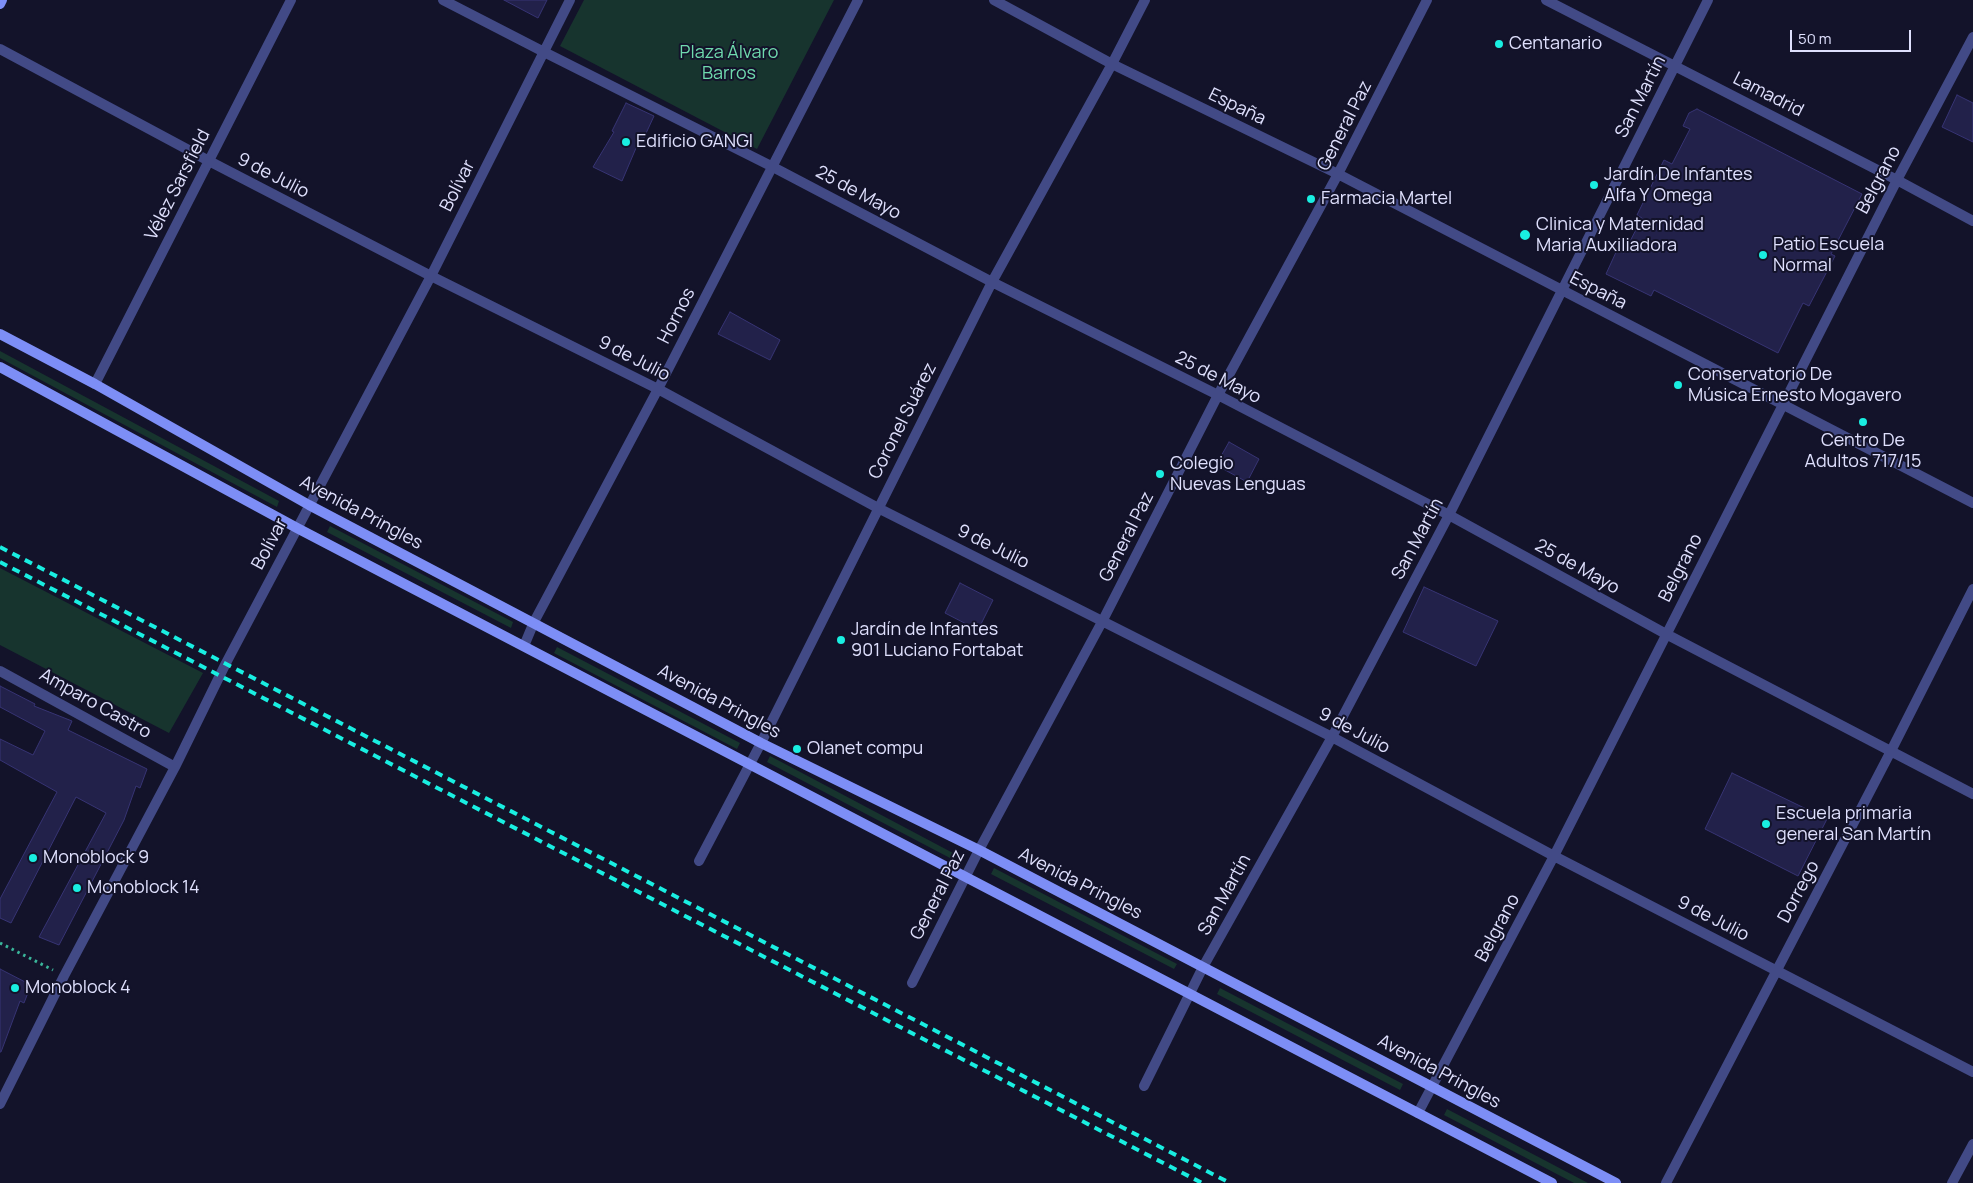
<!DOCTYPE html>
<html>
<head>
<meta charset="utf-8">
<style>
  body { margin:0 }
  #map { position:relative; width:1973px; height:1183px; overflow:hidden; background:#13132a; font-family:Manrope,sans-serif }
  canvas { display:block }
  .scale { position:absolute; left:1790px; top:30px; width:121px; height:22px; box-sizing:border-box; border:2px solid #dfe0fd; border-top:0; padding-left:6px; font-size:15px; line-height:18px; white-space:nowrap; color:#dfe0fd; -webkit-text-stroke:4px #13132a; paint-order:stroke }
</style>
</head>
<body>
<div id="map">
<canvas width="1973" height="1183"></canvas>
<div class="scale">50 m</div>
</div>
<script>
const c = document.querySelector('canvas').getContext('2d');
c.lineJoin = 'round';
function fill(path, color) { c.fillStyle = color; c.fill(path, 'evenodd'); }
const shape = rows => new Path2D(rows.map(r => 'M' + r).join(''));
function strokePath(path, color, width, dash) { c.strokeStyle = color; c.lineWidth = width; c.lineCap = dash ? 'butt' : 'round'; c.setLineDash(dash || []); c.stroke(path); }
function drawText(font, color, halo, rows, align = 'center') {
  c.font = font + ' Manrope,sans-serif'; c.lineWidth = 4; c.setLineDash([]); c.textBaseline = 'middle'; c.strokeStyle = halo; c.fillStyle = color; for (const [text, x, y, turn = 0] of rows) {
    c.save(); c.translate(x, y); c.rotate((+turn || 0) * Math.PI / 180); c.textAlign = isNaN(turn) ? turn : align; if (halo) c.strokeText(text, 0, 0); c.fillText(text, 0, 0); c.restore();
  }
}
fill(shape([
  [584,0,834,0,757,149,560,46],
  [0,351,279,501,277,507,0,358],
  [330,526,513,622,511,628,327,532],
  [0,568,203,673,169,733,0,645],
  [557,647,740,743,737,749,554,653],
  [770,756,953,853,950,858,767,762],
  [994,868,1177,964,1174,969,991,874],
  [1220,988,1403,1084,1400,1090,1217,994],
  [1447,1109,1588,1183,1574,1183,1444,1115]
]), '#17342e');
const building = shape([
  [504,0,547,0,538,18,504,0],
  [1957,95,1973,103,1973,142,1942,127,1957,95],
  [626,103,654,116,642,142,639,141,622,181,593,167,614,132,612,131,626,103],
  [1697,109,1862,194,1831,254,1835,256,1809,306,1803,303,1778,353,1654,290,1651,296,1606,274,1617,250,1624,253,1642,218,1637,215,1664,160,1672,164,1690,129,1683,126,1689,113,1697,109],
  [730,312,780,340,770,360,718,334,730,312],
  [1229,442,1259,459,1247,482,1216,465,1229,442],
  [960,583,993,600,978,630,945,613,960,583],
  [1424,587,1498,621,1476,666,1403,632,1424,587],
  [0,686,35,704,34,706,72,721,68,730,147,769,140,788,136,786,124,820,59,945,39,937,106,813,76,797,11,923,0,918,0,899,57,792,0,760,0,739,33,755,45,731,0,707,0,686],
  [1732,773,1827,819,1798,876,1705,829,1732,773],
  [0,969,31,985,24,1003,20,1001,1,1052,0,1052,0,969]
]);
fill(building, '#22214a');
strokePath(building, '#373474', 1);
strokePath(shape([
  [0,943,53,970]
]), '#3ab59a', 3, [2.5, 4]);
strokePath(shape([
  [443,0,544,52,771,166,992,282,1218,395,1449,515,1666,634,1973,794],
  [994,0,1112,64,1338,174,1973,503],
  [1546,0,1897,180,1973,221],
  [0,49,209,161,431,276,658,389,878,508,1332,737,1554,856,1973,1072],
  [95,384,291,0],
  [524,646,534,622,658,389,858,0],
  [0,671,175,767],
  [699,861,761,743,992,282,1112,64,1145,0],
  [912,983,979,850,1103,620,1218,395,1338,174,1427,0],
  [1144,1086,1203,967,1332,737,1449,515,1708,0],
  [0,1104,64,976,175,767,226,663,431,276,570,0],
  [1418,1113,1554,856,1897,180,1973,37],
  [1666,1183,1891,751,1973,589],
  [1952,1183,1973,1144]
]), '#424a86', 10);
strokePath(shape([
  [0,4,2,0],
  [0,334,95,384,309,505,761,743,979,850,1616,1183],
  [0,367,297,528,1552,1183]
]), '#7d8ef6', 10);
strokePath(shape([
  [0,547,1230,1183],
  [0,562,1202,1183]
]), '#19eee1', 4, [8, 6]);
for (const [x, y, r, color] of [
  [1499,44,5,"#19eee1"],
  [626,142,5,"#19eee1"],
  [1594,185,5,"#19eee1"],
  [1311,199,5,"#19eee1"],
  [1525,235,6,"#19eee1"],
  [1763,255,5,"#19eee1"],
  [1678,385,5,"#19eee1"],
  [1863,422,5,"#19eee1"],
  [1160,474,5,"#19eee1"],
  [841,640,5,"#19eee1"],
  [797,749,5,"#19eee1"],
  [1766,824,5,"#19eee1"],
  [33,858,5,"#19eee1"],
  [77,888,5,"#19eee1"],
  [15,988,5,"#19eee1"]
]) { const dot = new Path2D(); dot.arc(x, y, r, 0, 2 * Math.PI); c.fillStyle = color; c.fill(dot); strokePath(dot, '#13132a', 2); }
drawText('18px', '#dfe0fd', '#13132a', [
  ["Centanario",1509,44],
  ["Edificio GANGI",636,142],
  ["Jardín De Infantes",1604,175],
  ["Alfa Y Omega",1604,196],
  ["Farmacia Martel",1321,199],
  ["Clinica y Maternidad",1536,225],
  ["Maria Auxiliadora",1536,246],
  ["Patio Escuela",1773,245],
  ["Normal",1773,266],
  ["Conservatorio De",1688,375],
  ["Música Ernesto Mogavero",1688,396],
  ["Centro De",1863,441,"center"],
  ["Adultos 717/15",1863,462,"center"],
  ["Colegio",1170,464],
  ["Nuevas Lenguas",1170,485],
  ["Jardín de Infantes",851,630],
  ["901 Luciano Fortabat",851,651],
  ["Olanet compu",807,749],
  ["Escuela primaria",1776,814],
  ["general San Martín",1776,835],
  ["Monoblock 9",43,858],
  ["Monoblock 14",87,888],
  ["Monoblock 4",25,988]
], 'left');
drawText('18px', '#6fd9ad', '#13132a', [
  ["Plaza Álvaro",729,53],
  ["Barros",729,74]
]);
drawText('18px', '#dfe0fd', '#13132a', [
  ["Lamadrid",1768,95,27],
  ["San Martín",1641,97,-63],
  ["España",1237,107,26],
  ["General Paz",1345,126,-63],
  ["9 de Julio",273,176,27],
  ["Belgrano",1879,180,-62],
  ["Vélez Sarsfield",178,185,-63],
  ["Bolívar",458,186,-63],
  ["25 de Mayo",858,193,28],
  ["España",1598,291,27],
  ["Hornos",677,316,-63],
  ["9 de Julio",634,359,27],
  ["25 de Mayo",1218,378,27],
  ["Coronel Suárez",903,421,-63],
  ["Avenida Pringles",361,513,28],
  ["General Paz",1127,537,-63],
  ["San Martín",1418,539,-62],
  ["Bolívar",270,544,-62],
  ["9 de Julio",993,547,26],
  ["25 de Mayo",1577,567,29],
  ["Belgrano",1681,568,-63],
  ["Avenida Pringles",719,702,28],
  ["Amparo Castro",95,704,29],
  ["9 de Julio",1354,731,28],
  ["Avenida Pringles",1080,884,27],
  ["Dorrego",1799,892,-62],
  ["General Paz",938,895,-63],
  ["San Martín",1225,895,-61],
  ["9 de Julio",1713,919,27],
  ["Belgrano",1498,928,-62],
  ["Avenida Pringles",1439,1072,28]
]);
</script>
</body>
</html>
